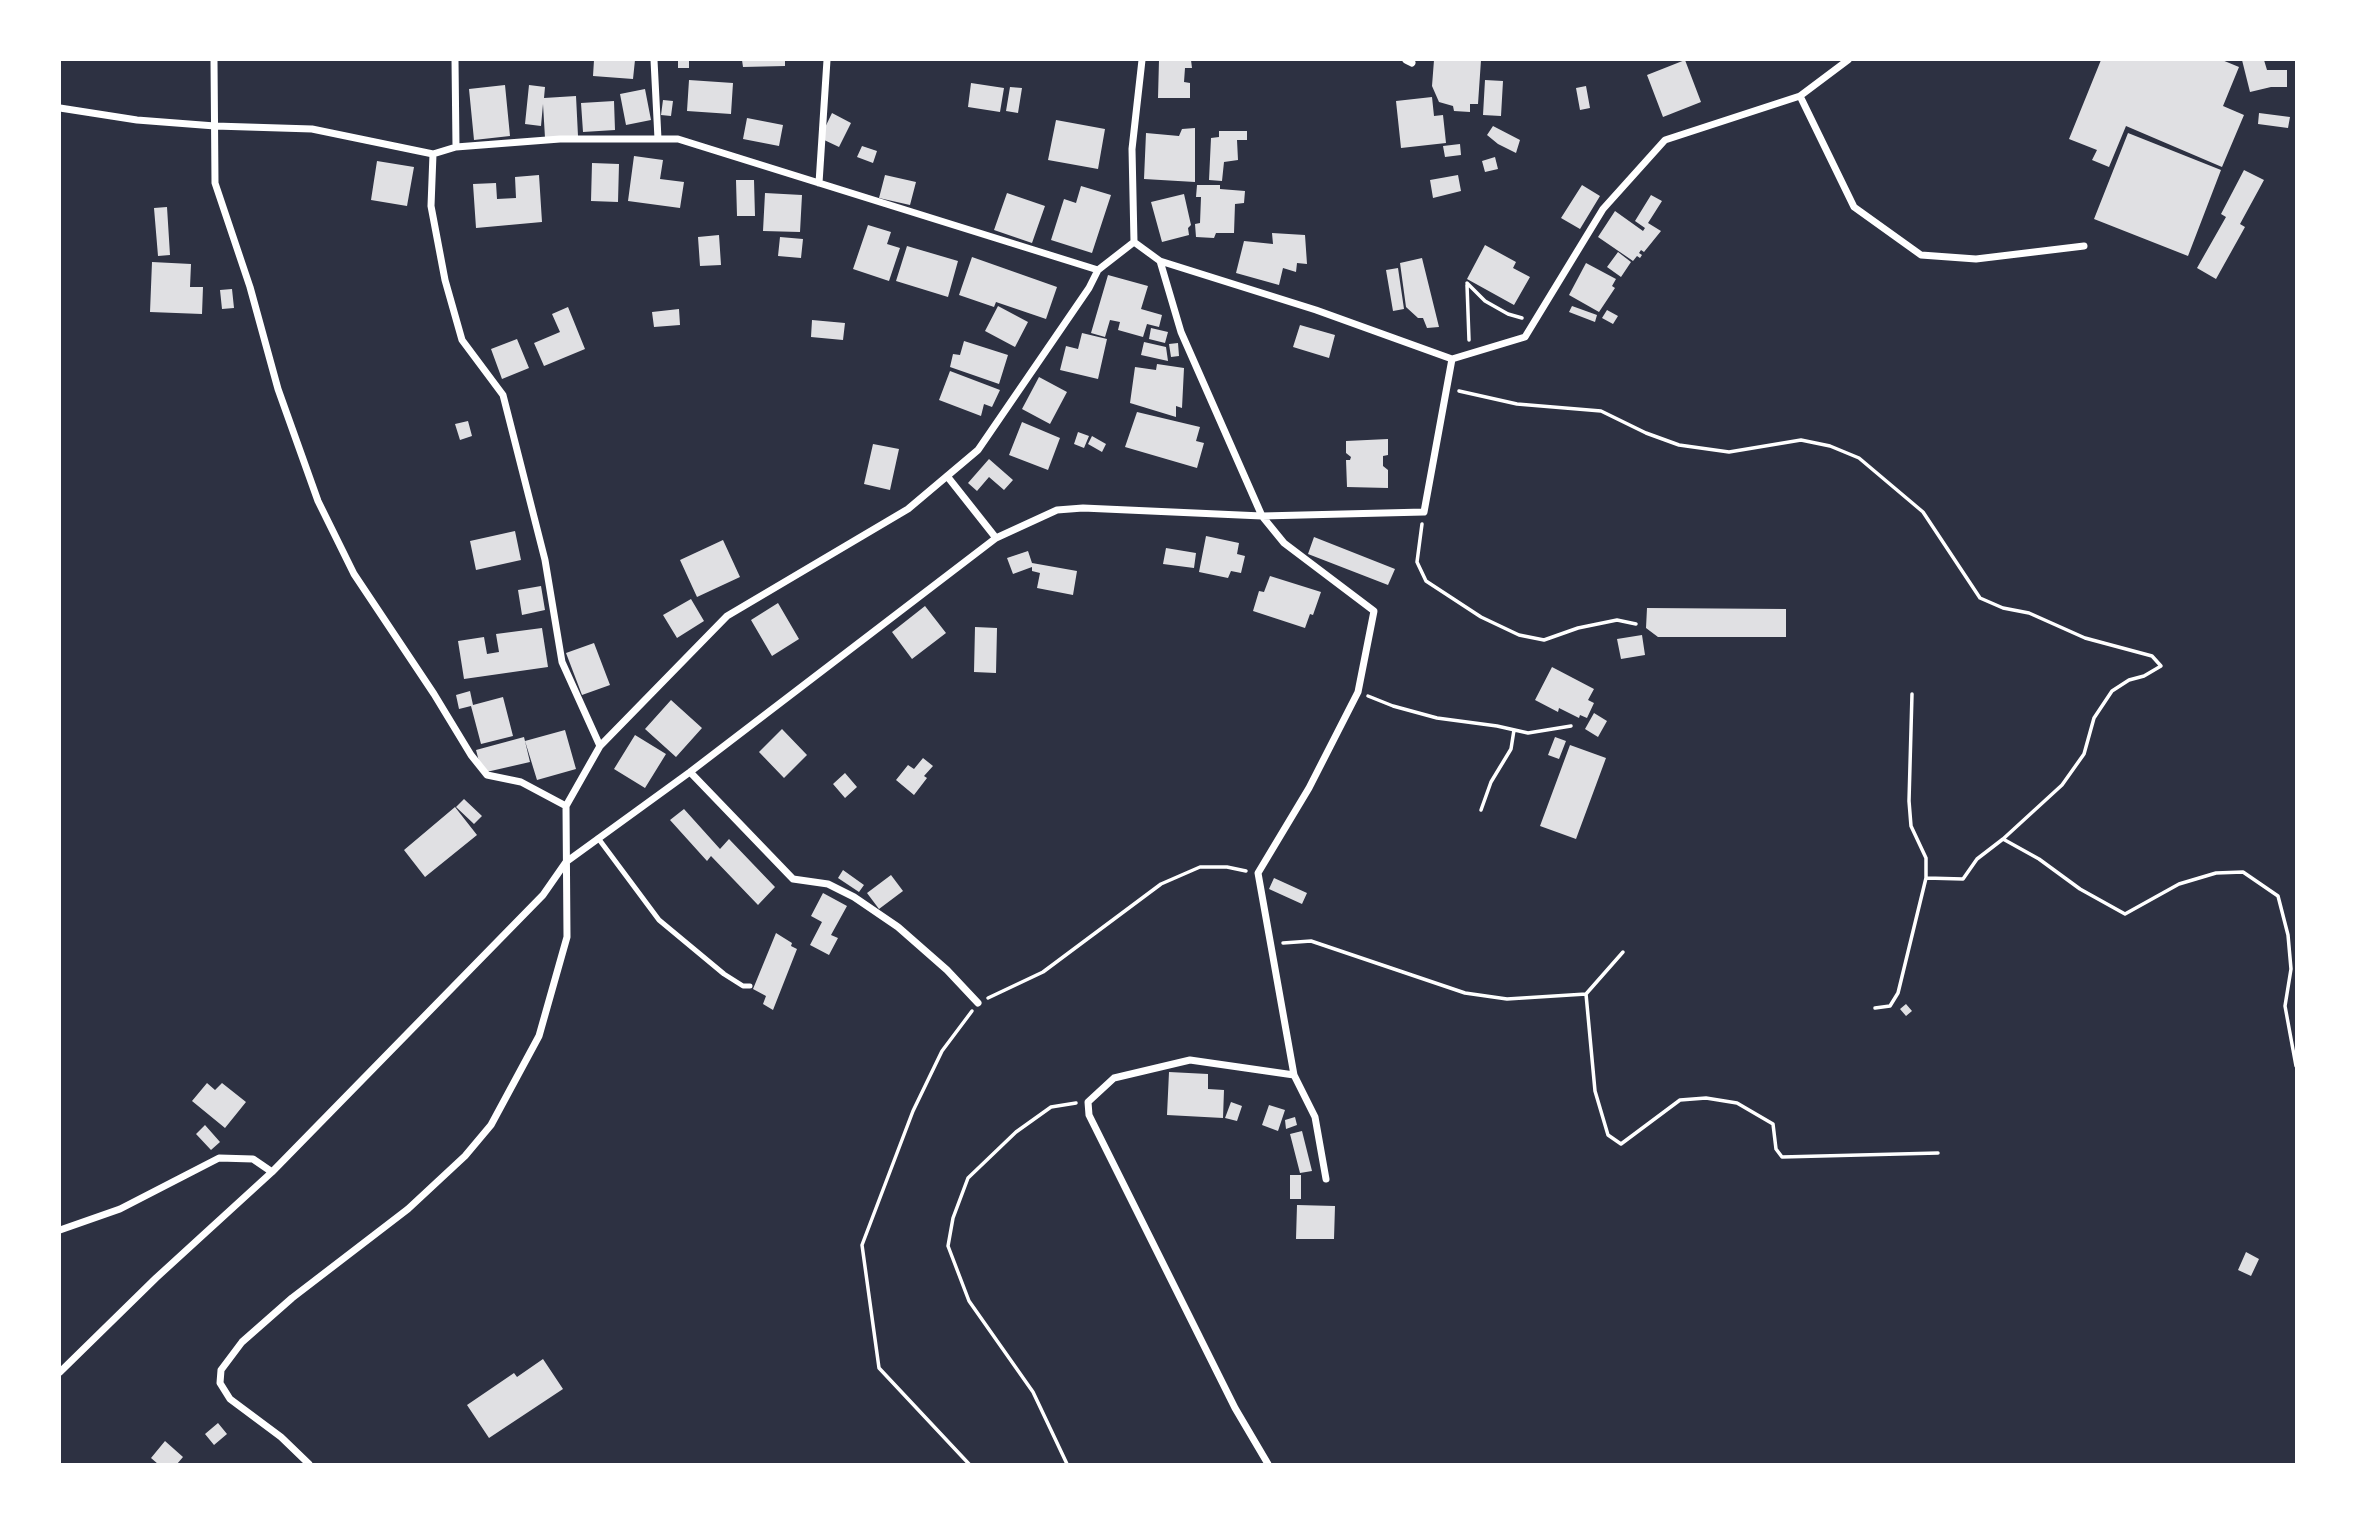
<!DOCTYPE html>
<html>
<head>
<meta charset="utf-8">
<style>
  body { margin:0 }
  #map { position:relative; width:2356px; height:1524px; overflow:hidden; background:#2d3142; font-family:"Fira Sans",sans-serif }
  canvas { display:block }
  .frame { position:absolute; inset:0; border:61px solid #fff; pointer-events:none }
</style>
</head>
<body>
<div id="map">
<canvas width="2356" height="1524"></canvas>
<div class="frame"></div>
</div>
<script>
const c = document.querySelector('canvas').getContext('2d');
c.lineJoin = 'round';
function fill(path, color) { c.fillStyle = color; c.fill(path, 'evenodd'); }
const shape = rows => new Path2D(rows.map(r => 'M' + r).join(''));
function strokePath(path, color, width, dash) { c.strokeStyle = color; c.lineWidth = width; c.lineCap = dash ? 'butt' : 'round'; c.setLineDash(dash || []); c.stroke(path); }
fill(shape([
  [594,60,635,60,633,79,593,76],
  [678,60,689,60,689,68,678,68],
  [742,60,785,60,785,66,743,67],
  [1159,60,1191,60,1192,68,1185,68,1184,82,1190,83,1190,98,1158,98],
  [1434,60,1481,60,1478,104,1470,104,1470,112,1454,111,1453,106,1439,102,1432,86],
  [1685,60,1701,102,1663,117,1647,75],
  [2101,60,2222,60,2239,67,2223,106,2244,115,2222,167,2126,126,2109,167,2092,160,2097,150,2069,139],
  [2242,60,2264,60,2267,70,2287,70,2287,87,2271,87,2250,92],
  [689,80,733,83,731,114,687,111],
  [1485,80,1503,81,1501,116,1483,115],
  [971,83,1004,88,1000,112,968,107],
  [505,85,510,136,474,140,469,89],
  [529,85,545,87,544,98,576,96,578,136,545,138,543,104,541,126,525,124],
  [1586,86,1590,108,1580,110,1576,88],
  [1010,87,1022,88,1018,113,1006,111],
  [645,89,651,120,626,125,620,94],
  [1432,97,1434,116,1443,115,1446,143,1401,148,1396,101],
  [663,100,673,101,671,116,661,115],
  [614,101,615,130,583,132,581,103],
  [832,113,851,123,839,147,820,138],
  [2259,113,2290,117,2288,128,2258,124],
  [747,118,783,125,779,146,743,139],
  [1056,120,1105,129,1098,169,1048,160],
  [1493,126,1520,140,1516,153,1498,144,1487,135],
  [1195,128,1195,182,1144,179,1146,133,1179,136,1182,129],
  [1219,131,1247,131,1247,140,1237,140,1238,160,1224,162,1222,181,1209,180,1211,138,1219,137],
  [2128,133,2221,170,2188,256,2094,219],
  [1460,144,1461,155,1445,157,1443,146],
  [862,146,877,151,873,163,857,157],
  [634,156,663,160,660,179,684,182,680,208,628,201],
  [1495,157,1498,169,1485,172,1482,161],
  [377,161,414,167,407,206,371,200],
  [592,163,619,164,618,202,591,201],
  [2244,170,2264,180,2240,224,2245,227,2216,279,2197,268,2226,217,2221,214],
  [539,175,542,222,476,228,473,184,496,183,497,199,516,198,515,177],
  [885,175,916,182,910,205,879,198],
  [1458,175,1461,191,1433,198,1430,180],
  [736,180,754,180,755,216,737,216],
  [1197,185,1220,185,1220,189,1245,191,1244,203,1235,204,1234,233,1216,233,1214,238,1196,237,1195,224,1200,223,1201,197,1196,197],
  [1582,185,1600,196,1580,229,1561,218],
  [1081,186,1111,195,1092,253,1051,240,1064,199,1076,203],
  [765,193,802,195,800,232,763,231],
  [1007,193,1045,206,1032,243,994,230],
  [1184,194,1191,225,1188,228,1189,235,1162,242,1151,202],
  [1651,195,1662,201,1648,223,1661,231,1644,252,1641,250,1639,253,1642,255,1640,258,1637,256,1633,261,1598,237,1615,211,1643,231,1645,228,1635,221],
  [167,207,170,255,158,256,154,208],
  [868,225,891,232,887,244,900,248,889,281,853,269],
  [1272,233,1305,235,1307,264,1297,263,1296,272,1283,268,1279,285,1236,273,1244,241,1273,244],
  [719,235,721,265,700,266,698,237],
  [780,237,803,239,801,258,778,256],
  [1485,245,1516,262,1513,268,1530,277,1514,305,1467,279],
  [907,246,958,261,948,297,896,281],
  [1618,252,1631,262,1621,277,1607,267],
  [972,257,1057,287,1046,319,996,302,994,307,959,295],
  [1422,258,1439,327,1427,328,1423,318,1418,318,1406,307,1400,263],
  [152,262,191,264,190,287,203,287,202,314,150,312],
  [1586,263,1616,279,1612,286,1615,288,1599,312,1569,295],
  [1398,268,1404,309,1393,311,1386,270],
  [1108,275,1148,286,1141,309,1162,315,1159,327,1147,324,1143,337,1118,330,1120,322,1110,320,1105,337,1091,333],
  [232,289,234,308,222,309,220,290],
  [998,306,1028,322,1015,347,985,331],
  [1572,306,1597,315,1595,322,1569,312],
  [568,307,585,349,544,366,534,343,560,332,552,314],
  [679,309,680,325,654,327,652,312],
  [1607,310,1618,316,1613,324,1602,318],
  [812,320,845,323,843,340,811,337],
  [1300,325,1335,335,1329,358,1293,347],
  [1151,328,1168,332,1165,343,1149,339],
  [1082,333,1107,339,1098,379,1060,370,1066,346,1078,349],
  [517,339,529,368,502,379,491,349],
  [964,341,1008,355,999,384,950,367,953,354,960,355],
  [1144,342,1166,347,1168,361,1141,355],
  [1178,343,1179,356,1171,357,1169,344],
  [1157,364,1184,368,1182,408,1176,406,1176,417,1130,403,1135,367,1156,370],
  [950,371,1000,390,992,407,984,404,981,416,939,400],
  [1039,377,1067,392,1050,424,1022,409],
  [1137,412,1200,427,1196,441,1204,443,1197,468,1125,447],
  [468,421,472,436,460,440,455,424],
  [1022,422,1060,438,1048,470,1009,455],
  [1078,432,1089,436,1084,448,1074,444],
  [1092,436,1106,444,1102,452,1088,444],
  [1388,439,1388,455,1383,456,1383,466,1388,470,1388,488,1347,487,1346,460,1350,460,1351,457,1346,453,1346,441],
  [873,444,899,449,890,490,864,484],
  [989,459,1013,480,1004,490,989,477,977,491,968,483],
  [515,531,521,560,476,570,470,541],
  [1206,536,1239,543,1237,554,1245,556,1241,573,1231,571,1228,578,1199,572],
  [1314,537,1395,569,1388,585,1308,554],
  [723,540,740,577,697,597,680,560],
  [1166,548,1196,553,1194,568,1163,564],
  [1028,551,1032,563,1077,571,1073,595,1037,588,1040,573,1032,571,1032,567,1013,574,1007,558],
  [1270,576,1321,592,1313,615,1310,614,1305,628,1253,611,1259,591,1264,592],
  [541,586,545,610,522,615,518,590],
  [691,599,704,621,677,638,663,615],
  [778,603,799,639,772,656,751,620],
  [925,606,946,633,912,659,892,632],
  [1647,608,1786,609,1786,637,1658,637,1646,628],
  [975,627,997,628,996,673,974,672],
  [542,628,548,667,464,679,458,641,484,637,487,654,499,652,496,634],
  [1642,635,1645,655,1621,659,1617,639],
  [594,643,610,685,582,695,566,653],
  [1552,667,1594,689,1588,700,1594,703,1587,718,1580,715,1579,718,1559,708,1558,712,1535,700],
  [470,691,473,705,503,697,513,736,481,744,471,706,459,709,456,695],
  [671,700,702,728,676,757,645,729],
  [1594,713,1607,721,1598,737,1585,729],
  [782,729,807,755,784,778,759,752],
  [565,730,576,769,537,780,525,741],
  [635,735,666,754,645,788,614,769],
  [524,737,530,762,482,773,476,750],
  [1555,737,1566,741,1559,759,1548,755],
  [1570,745,1606,758,1576,839,1540,826],
  [923,758,933,766,924,776,927,778,914,795,896,780,908,765,914,769],
  [845,773,857,787,845,798,833,784],
  [464,799,482,816,474,824,456,807],
  [455,807,477,835,425,877,404,850],
  [684,809,720,849,729,839,775,887,758,905,711,856,707,861,670,820],
  [843,870,864,885,859,892,838,878],
  [891,875,903,891,879,909,867,893],
  [1274,878,1307,893,1302,904,1269,889],
  [823,893,847,906,831,935,838,938,829,955,810,945,822,922,811,916],
  [776,933,792,943,791,946,797,949,773,1010,763,1004,766,996,753,989],
  [1906,1004,1912,1011,1906,1016,1900,1009],
  [1169,1072,1208,1074,1208,1089,1224,1090,1223,1118,1167,1115],
  [207,1083,215,1090,222,1083,246,1102,225,1128,192,1101],
  [1231,1102,1242,1106,1237,1121,1225,1118],
  [1269,1105,1285,1110,1278,1131,1262,1125],
  [1295,1117,1297,1125,1286,1129,1285,1120],
  [205,1125,220,1142,211,1150,196,1134],
  [1302,1131,1312,1171,1300,1173,1290,1134],
  [1290,1175,1301,1175,1301,1199,1290,1199],
  [1297,1205,1335,1206,1334,1239,1296,1239],
  [2246,1252,2259,1259,2251,1276,2238,1270],
  [543,1359,563,1389,489,1438,467,1405,514,1373,517,1377],
  [218,1423,227,1434,214,1445,205,1434],
  [165,1441,183,1457,177,1464,158,1464,151,1458]
]), '#e0e0e3');
strokePath(shape([
  [1467,283,1485,301,1508,314,1522,318],
  [1467,285,1469,340],
  [1459,391,1517,404,1601,411,1646,433,1679,445,1729,452,1801,440,1830,446,1859,458,1923,512,1980,598,2003,608,2029,613,2085,638,2152,656,2161,666,2144,676,2129,680,2112,691,2094,718,2084,754,2062,785,2003,839,2039,859,2080,889,2125,914,2179,884,2216,873,2243,872,2278,896,2288,935,2291,969,2285,1006,2296,1066],
  [1422,524,1417,562,1426,581,1481,617,1519,635,1544,640,1578,628,1617,620,1636,624],
  [1368,696,1393,706,1437,718,1497,726,1528,733,1571,726],
  [1481,810,1491,782,1511,749,1514,730],
  [1926,878,1963,879,1977,859,2003,839],
  [1283,943,1311,941,1465,993,1507,999,1586,994,1595,1091,1608,1135,1621,1144,1680,1100,1706,1098,1737,1103,1773,1124,1776,1149,1782,1157,1938,1153],
  [1586,994,1623,952],
  [988,998,1043,972,1161,884,1200,867,1227,867,1246,871],
  [1875,1008,1890,1006,1898,993,1926,878,1926,858,1911,826,1909,801,1912,694],
  [969,1464,879,1368,862,1245,913,1111,942,1051,972,1011],
  [1067,1464,1033,1392,969,1301,948,1246,953,1218,968,1178,1016,1132,1051,1107,1076,1103]
]), '#fff', 3.5);
strokePath(shape([
  [598,838,659,920,724,974,743,986,750,986]
]), '#fff', 5);
strokePath(shape([
  [214,60,215,183,250,287,278,389,318,501,354,574,434,694,471,755,487,775,521,782,566,806],
  [455,60,456,147],
  [654,60,658,139],
  [1406,60,1412,63],
  [1800,96,1854,207,1921,255,1976,259,2084,246],
  [60,108,137,120,215,126,312,129,433,154,456,147,560,139,678,139,1098,270],
  [433,154,431,206,445,280,462,340,503,395,545,560,562,662,600,746],
  [819,183,827,60],
  [1134,242,1160,261,1316,310,1452,359,1525,337,1603,209,1665,140,1800,96,1848,60],
  [1160,261,1181,332,1262,516,1284,543,1374,611,1358,692,1309,788,1258,873,1294,1075,1315,1117,1326,1179],
  [947,476,996,538],
  [690,772,793,879,828,884,854,897,898,927,947,970,978,1003],
  [60,1230,120,1209,219,1158,253,1159,272,1172],
  [60,1372,156,1278,272,1172,543,895,566,862,690,772,996,538,1057,510,1083,508,1262,516,1424,512,1452,359],
  [309,1464,281,1437,230,1399,220,1383,221,1370,242,1342,292,1298,408,1209,465,1156,491,1125,539,1036,567,937,566,806,600,746,727,616,908,509,978,450,1089,288,1098,270,1134,242,1132,149,1142,60],
  [1268,1464,1235,1408,1089,1115,1088,1102,1114,1078,1190,1060,1294,1075]
]), '#fff', 7);
</script>
</body>
</html>
